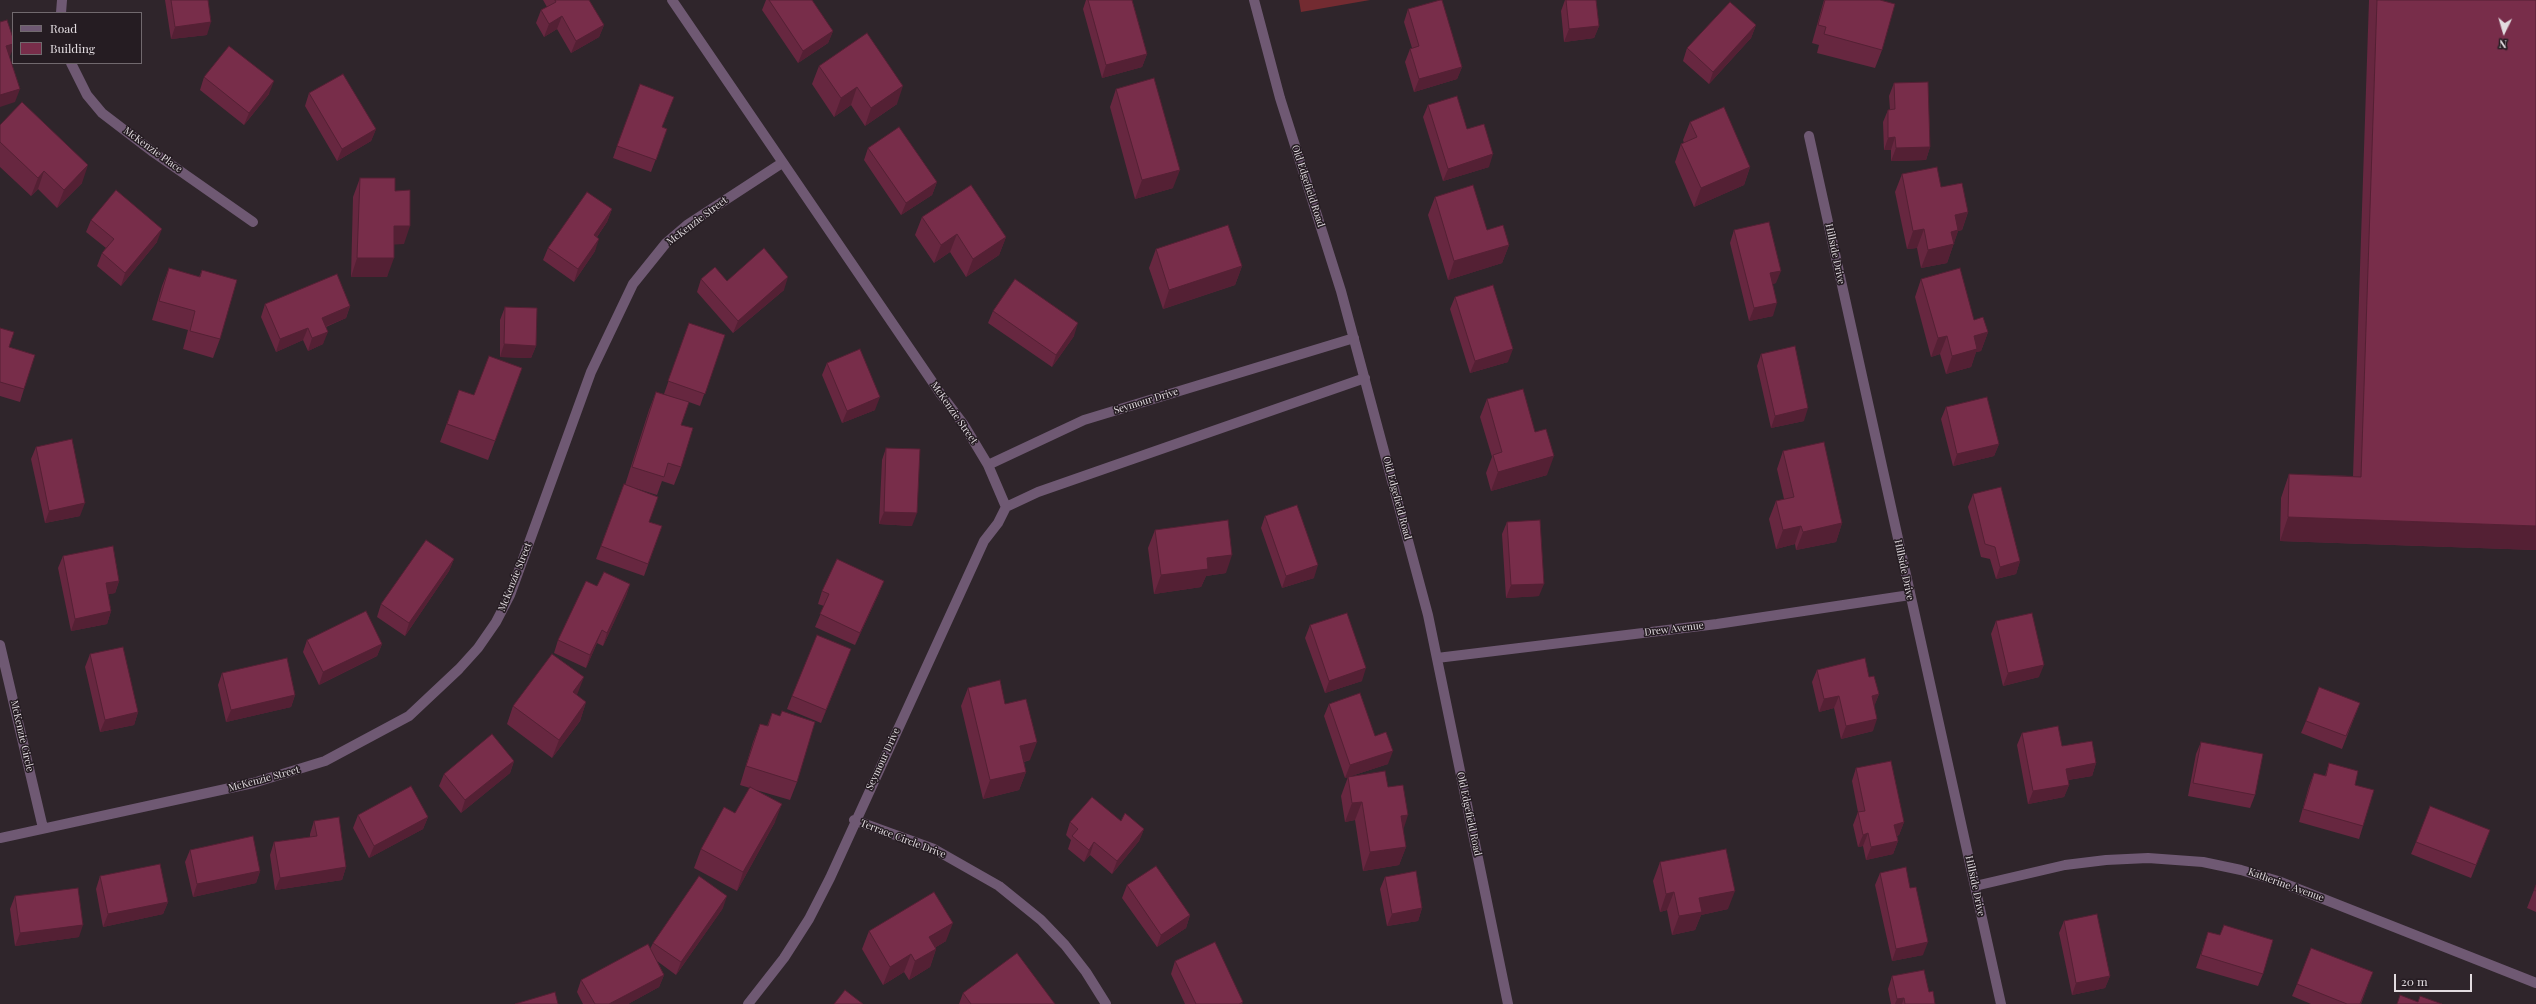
<!DOCTYPE html>
<html>
<head>
<meta charset="utf-8">
<style>
  body { margin:0 }
  #map { position:relative; width:2536px; height:1004px; overflow:hidden; background:#2f252b; font-family:"Playfair Display",serif }
  canvas { display:block }
  .legend { position:absolute; left:12px; top:12px; width:130px; height:52px; box-sizing:border-box; background:#251c22; border:1px solid #71696e; margin:0; padding:5px 7px; list-style:none; font-size:12px; color:#e2dce0 }
  .legend li { display:flex; align-items:center; gap:8px; height:20px }
  .legend b { width:20px; border:1px solid #71696e }
  .north { position:absolute; left:2484px; top:12px; width:40px; height:40px; -webkit-text-stroke:3px #251c22; paint-order:stroke; rotate:185deg; font-size:11px; font-weight:700; line-height:16px; text-align:center; color:#e2dce0 }
  .north::after { content:''; display:block; margin:auto; width:14px; height:18px; background:#e2dce0; clip-path:polygon(50% 0,100% 100%,50% 72%,0 100%) }
  .scale { position:absolute; left:2394px; top:974px; width:78px; height:18px; box-sizing:border-box; border:2px solid #e2dce0; border-top:0; padding-left:5px; font-size:12px; line-height:14px; white-space:nowrap; color:#e2dce0; -webkit-text-stroke:3px #251c22; paint-order:stroke }
</style>
</head>
<body>
<div id="map">
<canvas width="2536" height="1004"></canvas>
<ul class="legend">
<li><b style="height:5px;background:#6f5973"></b>Road</li>
<li><b style="height:11px;background:#782d4a"></b>Building</li>
</ul>
<div class="north">N</div>
<div class="scale">20 m</div>
</div>
<script>
const c = document.querySelector('canvas').getContext('2d');
c.lineJoin = 'round';
function fill(path, color) { c.fillStyle = color; c.fill(path, 'evenodd'); }
const shape = rows => new Path2D(rows.map(r => 'M' + r).join(''));
function strokePath(path, color, width, dash) { c.strokeStyle = color; c.lineWidth = width; c.lineCap = dash ? 'butt' : 'round'; c.setLineDash(dash || []); c.stroke(path); }
function drawText(font, color, halo, rows, align = 'center') {
  c.font = font + ' "Playfair Display",serif'; c.lineWidth = 3; c.setLineDash([]); c.textBaseline = 'middle'; c.strokeStyle = halo; c.fillStyle = color; for (const [text, x, y, turn = 0] of rows) {
    c.save(); c.translate(x, y); c.rotate((+turn || 0) * Math.PI / 180); c.textAlign = isNaN(turn) ? turn : align; if (halo) c.strokeText(text, 0, 0); c.fillText(text, 0, 0); c.restore();
  }
}
fill(shape([
  [1299,0,1370,0,1301,12]
]), '#732b31');
strokePath(shape([
  [672,0,940,393,964,425,988,465,1006,507,998,523,984,541,830,878,809,919,784,958,748,1004],
  [1254,0,1280,98,1341,291,1428,615,1508,1004],
  [61,13,62,0],
  [71,63,87,95,102,113,153,152,253,222],
  [1809,136,2001,1004],
  [988,465,1084,420,1354,338],
  [1006,507,1038,492,1365,378],
  [0,645,43,828],
  [1437,658,1717,624,1910,595],
  [854,820,934,849,999,886,1041,920,1065,945,1086,972,1106,1004],
  [0,838,253,783,325,761,409,716,459,669,478,648,496,622,510,595,591,372,633,284,666,243,687,225,782,163],
  [1975,886,2065,865,2106,860,2148,858,2203,862,2241,870,2278,881,2536,983]
]), '#6f5973', 10);
fill(shape([
  [165,0,208,0,207,35,171,39],
  [543,0,589,0,604,25,599,37,571,53,557,29,544,37,536,23,541,10,547,7],
  [766,0,812,0,833,31,828,43,798,63,762,10],
  [1086,0,1132,0,1147,54,1142,67,1102,78,1083,9],
  [1565,0,1596,0,1599,26,1594,38,1564,42,1561,11],
  [1824,0,1880,0,1882,50,1875,68,1817,53,1819,45,1812,43],
  [2369,0,2536,0,2536,550,2280,541,2281,498,2289,474,2353,476],
  [1408,9,1462,67,1457,79,1414,92,1405,62,1410,49,1412,48,1404,22],
  [1756,25,1751,38,1709,84,1683,61,1687,48],
  [819,66,897,104,865,126,851,105,834,117,812,84],
  [204,77,269,94,244,125,200,90],
  [1894,83,1930,147,1926,160,1891,161,1891,150,1884,150,1883,122,1888,110,1890,110,1889,96],
  [1116,89,1173,188,1135,199,1110,107],
  [309,93,376,129,371,141,337,161,305,106],
  [1428,105,1467,129,1489,167,1443,181,1423,117],
  [1690,122,1750,167,1744,185,1694,207,1675,162,1681,144,1684,143,1683,140],
  [0,125,82,183,57,208,38,189,31,196,0,167],
  [663,127,667,129,651,172,613,158,617,146],
  [868,148,937,182,932,195,901,215,864,160],
  [1902,174,1941,187,1968,212,1962,230,1958,231,1947,263,1921,268,1917,248,1907,249,1895,192],
  [360,178,395,191,404,244,394,244,387,277,351,277,353,197],
  [1435,197,1487,230,1509,245,1502,263,1448,280,1428,215],
  [612,209,607,222,597,237,595,251,574,282,543,260,548,248],
  [922,217,1006,237,999,255,966,277,950,252,934,263,915,235],
  [91,220,157,242,121,286,97,266,102,253,106,248,86,232],
  [1734,230,1776,283,1772,284,1773,316,1749,321,1730,243],
  [1156,249,1242,266,1235,285,1163,309,1149,268],
  [169,268,199,277,202,270,220,339,213,358,183,349,188,330,152,320,162,286],
  [701,279,727,281,784,290,733,333,697,292],
  [1921,279,1974,320,1988,332,1981,351,1976,352,1971,367,1946,374,1940,354,1931,357,1915,297],
  [1455,297,1508,362,1470,373,1450,309],
  [265,304,350,306,346,318,326,327,323,344,308,351,303,340,276,352,261,317],
  [505,307,536,346,531,358,500,357,500,320],
  [993,311,1074,336,1052,367,988,323],
  [689,323,725,335,700,406,689,402,681,425,681,467,674,485,662,481,657,495,635,488,649,522,662,526,644,576,596,559,624,484,625,485,649,410,656,392,678,399,664,394],
  [0,328,9,347,24,389,20,402,0,396],
  [1761,354,1804,421,1771,428,1757,366],
  [827,363,875,410,842,423,822,375],
  [522,368,488,460,440,442,459,390,474,395],
  [1487,399,1547,475,1491,491,1486,473,1492,457,1480,417],
  [1946,407,1999,444,1994,456,1953,466,1941,419],
  [36,447,80,516,45,523,31,459],
  [886,448,912,526,879,524,882,460],
  [1783,451,1842,523,1836,542,1796,550,1795,544,1776,549,1769,519,1776,501,1784,499,1777,469],
  [1973,494,2020,561,2016,574,1996,579,1990,559,1981,557,1968,507],
  [1265,516,1314,578,1282,588,1261,528],
  [1507,522,1539,596,1506,598,1502,534],
  [1155,530,1226,573,1206,576,1201,587,1154,594,1148,548],
  [63,556,119,581,115,593,108,594,111,611,107,624,71,631,58,568],
  [454,559,449,571,405,636,377,617,381,604],
  [630,584,626,596,603,646,597,643,586,668,554,653,558,640,597,586],
  [822,591,879,593,855,645,815,627,824,606,818,604],
  [1996,621,2039,677,2003,686,1991,634],
  [1310,625,1362,681,1325,693,1305,638],
  [307,640,382,644,377,656,319,685,303,652],
  [851,649,821,723,787,709,792,696],
  [90,654,138,712,134,725,100,732,85,667],
  [1817,670,1869,677,1879,694,1874,706,1873,731,1841,739,1834,708,1819,712,1812,682],
  [222,673,295,695,291,707,226,722,218,685],
  [968,688,1005,704,1030,760,1024,762,1026,772,1019,790,983,799,961,706],
  [577,696,586,702,580,721,552,758,507,724,513,706],
  [2360,703,2342,749,2301,733,2306,721],
  [1329,704,1375,736,1388,764,1345,778,1324,716],
  [772,713,797,782,790,800,756,790,775,822,737,891,694,868,701,849,735,813,750,788,740,785,753,742,760,724,767,726],
  [2022,733,2062,746,2096,763,2092,776,2068,780,2069,785,2064,797,2028,804,2017,745],
  [2201,742,2255,795,2250,808,2188,796,2196,754],
  [514,761,510,773,461,813,439,786,444,774],
  [2329,763,2355,785,2363,826,2359,839,2299,822,2309,786,2314,773,2325,776],
  [1856,768,1904,822,1899,835,1897,836,1898,841,1893,854,1866,860,1863,846,1858,847,1853,825,1858,812,1852,781],
  [1348,777,1388,787,1403,830,1406,847,1399,865,1363,871,1355,820,1345,822,1341,796],
  [358,815,428,817,423,829,369,858,353,828],
  [314,821,346,867,342,880,275,890,270,855,274,842,310,837,310,834],
  [1121,821,1144,829,1139,841,1112,874,1090,855,1084,862,1068,849,1071,840,1066,835,1070,822],
  [2490,830,2471,878,2411,854,2416,842],
  [190,850,260,871,256,883,193,897,185,862],
  [1660,862,1728,909,1701,915,1695,930,1672,935,1667,910,1660,912,1653,881],
  [1880,873,1910,888,1923,955,1892,961,1875,885],
  [100,876,168,902,163,914,103,927,96,889],
  [1385,877,1422,908,1418,921,1387,926,1380,889],
  [1127,885,1190,915,1186,928,1157,947,1122,898],
  [2536,885,2536,912,2527,908],
  [15,896,79,937,15,946,10,909],
  [723,908,676,975,657,961,664,975,659,987,628,1004,583,1004,577,992,581,980,650,949,653,943],
  [2064,921,2110,976,2105,988,2072,995,2059,933],
  [2224,925,2263,974,2258,986,2196,968,2208,932,2220,935],
  [869,931,946,941,936,947,936,949,930,967,909,980,904,972,883,985,862,949],
  [1175,961,1243,1004,1185,1004,1171,974],
  [1892,976,1929,992,1935,1004,1891,1004,1888,989],
  [2297,984,2368,985,2361,1004,2311,1004,2292,996],
  [963,993,1055,1004,959,1004]
]), '#672740');
fill(shape([
  [562,16,557,29,544,37,549,24],
  [211,22,207,35,171,39,175,27],
  [604,25,599,37,571,53,576,41],
  [1756,25,1751,38,1709,84,1713,72],
  [1599,26,1594,38,1564,42,1569,29],
  [833,31,828,43,798,63,803,51],
  [13,44,13,49,10,56,1,59,6,46],
  [1147,54,1142,67,1102,78,1106,65],
  [1462,67,1457,79,1414,92,1419,79],
  [274,81,269,94,244,125,249,113],
  [903,86,897,104,865,126,871,108],
  [857,87,851,105,834,117,841,98],
  [20,89,15,102,0,107,0,95],
  [376,129,371,141,337,161,342,149],
  [1895,137,1891,150,1884,150,1888,138],
  [1930,147,1926,160,1891,161,1896,148],
  [1493,154,1489,167,1443,181,1448,169],
  [88,165,82,183,57,208,64,190],
  [1750,167,1744,185,1694,207,1701,188],
  [1180,170,1173,188,1135,199,1142,180],
  [44,171,38,189,31,196,38,178],
  [937,182,932,195,901,215,906,203],
  [612,209,607,222,589,248,594,235],
  [1968,212,1962,230,1958,231,1947,263,1921,268,1928,250,1955,215],
  [394,226,410,226,404,244,387,245],
  [162,229,157,242,121,286,125,273],
  [1924,229,1917,248,1907,249,1913,231],
  [957,234,950,252,934,263,941,245],
  [1006,237,999,255,966,277,973,259],
  [599,239,595,251,574,282,578,269],
  [1509,245,1502,263,1448,280,1454,261],
  [357,258,394,258,387,277,351,277],
  [1242,266,1235,285,1163,309,1169,290],
  [1781,271,1776,283,1765,286,1770,273],
  [788,277,784,290,733,333,738,321],
  [1777,303,1773,316,1749,321,1754,308],
  [350,306,346,318,317,330,322,318],
  [1078,323,1074,336,1052,367,1056,355],
  [308,328,303,340,276,352,280,339],
  [328,332,323,344,308,351,312,338],
  [1988,332,1981,351,1976,352,1971,367,1946,374,1952,356,1974,336],
  [1947,336,1940,354,1931,357,1938,338],
  [504,344,536,346,531,358,500,357],
  [1513,349,1508,362,1470,373,1475,361],
  [880,397,875,410,842,423,847,411],
  [1808,408,1804,421,1771,428,1775,416],
  [1999,444,1994,456,1953,466,1957,454],
  [1554,456,1547,475,1491,491,1498,472],
  [85,503,80,516,45,523,49,511],
  [884,512,917,513,912,526,879,524],
  [2288,517,2536,526,2536,550,2280,541],
  [1842,523,1836,542,1796,550,1803,532],
  [1801,526,1795,544,1776,549,1783,530],
  [1232,555,1226,573,1206,576,1201,587,1154,594,1161,575,1207,558],
  [454,559,449,571,405,636,409,623],
  [2020,561,2016,574,1996,579,2000,567],
  [1318,565,1314,578,1282,588,1286,576],
  [119,581,115,593,101,596,106,583],
  [884,581,879,593,855,645,860,633],
  [630,584,626,596,603,646,607,633],
  [1544,584,1539,596,1506,598,1511,585],
  [111,611,107,624,71,631,75,619],
  [602,630,597,643,586,668,590,655],
  [382,644,377,656,319,685,323,672],
  [851,649,846,662,821,723,826,710],
  [2044,665,2039,677,2003,686,2008,673],
  [1366,668,1362,681,1325,693,1329,681],
  [584,677,577,695,566,711,573,692],
  [1879,694,1874,707,1872,696],
  [295,695,291,707,226,722,231,710],
  [1839,696,1834,708,1819,712,1824,699],
  [586,702,580,721,552,758,559,740],
  [138,712,134,725,100,732,105,720],
  [1877,719,1873,731,1841,739,1846,726],
  [1037,742,1030,760,1013,764,1020,746],
  [1393,751,1388,764,1345,778,1350,765],
  [514,761,510,773,461,813,465,800],
  [2096,763,2092,776,2061,781,2066,769],
  [1026,772,1019,790,983,799,990,780],
  [2069,785,2064,797,2028,804,2033,791],
  [1362,802,1355,820,1345,822,1352,803],
  [782,804,775,822,737,891,743,872],
  [1408,815,1402,834,1401,816],
  [428,817,423,829,369,858,374,846],
  [1904,822,1899,835,1890,837,1894,825],
  [1144,829,1139,841,1112,874,1117,861],
  [1868,833,1863,846,1858,847,1863,835],
  [1898,841,1893,854,1866,860,1871,847],
  [1094,842,1090,855,1084,862,1089,850],
  [1406,847,1399,865,1363,871,1370,852],
  [346,867,342,880,275,890,280,878],
  [260,871,256,883,193,897,197,884],
  [1735,891,1728,909,1701,915,1695,930,1672,935,1679,916,1699,898],
  [1674,892,1667,910,1660,912,1666,894],
  [727,896,723,908,676,975,681,962],
  [168,902,163,914,103,927,108,914],
  [1422,908,1418,921,1387,926,1392,914],
  [1190,915,1186,928,1157,947,1161,935],
  [953,923,946,941,923,955,929,937],
  [83,925,79,937,15,946,20,933],
  [1928,942,1923,955,1892,961,1896,949],
  [936,949,930,967,909,980,915,961],
  [911,954,904,972,883,985,890,967],
  [664,975,659,987,628,1004,609,1004],
  [2110,976,2105,988,2072,995,2076,983],
  [1904,998,1902,1004,1895,1004,1897,999]
]), '#542034');
const building = shape([
  [171,0,208,0,211,22,175,27,171,0],
  [555,0,589,0,604,25,576,41,562,16,549,24,541,10,556,2,555,0],
  [769,0,812,0,833,31,803,51,769,0],
  [1088,0,1132,0,1147,54,1106,65,1088,0],
  [1440,0,1442,0,1462,67,1419,79,1410,49,1419,46,1408,9,1440,0],
  [1566,0,1596,0,1599,26,1569,29,1566,0],
  [1825,0,1880,0,1895,4,1882,50,1824,34,1826,27,1818,25,1825,0],
  [2377,0,2536,0,2536,526,2288,517,2289,474,2361,477,2377,0],
  [1730,2,1756,25,1713,72,1687,48,1730,2],
  [7,20,13,38,13,44,6,46,20,89,0,95,0,22,7,20],
  [867,33,903,86,871,108,857,87,841,98,819,66,867,33],
  [229,46,274,81,249,113,204,77,229,46],
  [343,74,376,129,342,149,309,93,343,74],
  [1154,78,1180,170,1142,180,1116,89,1154,78],
  [1928,82,1930,147,1896,148,1895,137,1888,138,1888,110,1895,109,1894,83,1928,82],
  [640,84,674,97,662,127,667,129,656,160,617,146,640,84],
  [1457,96,1467,129,1484,124,1493,154,1448,169,1428,105,1457,96],
  [22,102,88,165,64,190,44,171,38,178,0,142,0,125,22,102],
  [1724,107,1750,167,1701,188,1681,144,1697,137,1690,122,1724,107],
  [899,127,937,182,906,203,868,148,899,127],
  [1937,167,1941,187,1962,183,1968,212,1955,215,1958,230,1951,232,1954,244,1928,250,1924,229,1913,231,1902,174,1937,167],
  [360,178,395,178,395,191,410,190,410,226,394,226,394,258,357,258,360,178],
  [971,185,1006,237,973,259,957,234,941,245,922,217,971,185],
  [1473,185,1487,230,1503,225,1509,245,1454,261,1435,197,1473,185],
  [116,190,162,229,125,273,102,253,114,239,91,220,116,190],
  [587,192,612,209,594,235,599,239,578,269,548,248,587,192],
  [1769,222,1781,271,1770,273,1777,303,1754,308,1734,230,1769,222],
  [1228,225,1242,266,1169,290,1156,249,1228,225],
  [764,248,788,277,738,321,701,279,715,267,727,281,764,248],
  [169,268,200,277,202,270,237,280,220,339,190,331,195,311,159,301,169,268],
  [1960,268,1974,320,1983,317,1988,332,1974,336,1977,349,1952,356,1947,336,1938,338,1921,279,1960,268],
  [337,274,350,306,322,318,328,332,312,338,308,328,280,339,265,304,337,274],
  [1015,279,1078,323,1056,355,993,311,1015,279],
  [1493,285,1513,349,1475,361,1455,297,1493,285],
  [505,307,537,308,536,346,504,344,505,307],
  [689,323,725,335,705,394,668,381,689,323],
  [0,328,14,332,9,347,35,355,24,389,0,382,0,328],
  [1795,346,1808,408,1775,416,1761,354,1795,346],
  [860,349,880,397,847,411,827,363,860,349],
  [489,356,522,368,495,441,447,424,459,390,474,395,489,356],
  [1523,389,1535,432,1546,429,1554,456,1498,472,1493,455,1502,452,1487,399,1523,389],
  [656,392,689,402,681,425,693,428,681,467,668,463,664,477,632,467,656,392],
  [1987,397,1999,444,1957,454,1946,407,1987,397],
  [72,439,85,503,49,511,36,447,72,439],
  [1824,442,1842,523,1803,532,1801,526,1783,530,1776,501,1794,497,1783,451,1824,442],
  [886,448,920,449,917,513,884,512,886,448],
  [624,484,658,497,649,522,662,526,648,564,601,546,624,484],
  [2001,487,2020,561,2000,567,1995,547,1985,544,1973,494,2001,487],
  [1297,505,1318,565,1286,576,1265,516,1297,505],
  [1228,520,1232,555,1207,558,1208,569,1161,575,1155,530,1228,520],
  [1540,520,1544,584,1511,585,1507,522,1540,520],
  [426,540,454,559,409,623,381,604,426,540],
  [113,546,119,581,106,583,111,611,75,619,63,556,113,546],
  [837,559,884,581,860,633,820,614,829,594,822,591,837,559],
  [604,572,630,584,607,633,602,630,590,655,558,640,586,581,597,586,604,572],
  [366,611,382,644,323,672,307,640,366,611],
  [1347,613,1366,668,1329,681,1310,625,1347,613],
  [2032,613,2044,665,2008,673,1996,621,2032,613],
  [817,635,851,649,826,710,792,696,817,635],
  [123,647,138,712,105,720,90,654,123,647],
  [552,654,584,677,573,692,586,702,559,740,513,706,552,654],
  [287,658,295,695,231,710,222,673,287,658],
  [1865,658,1869,677,1874,676,1879,694,1872,696,1877,719,1846,726,1839,696,1824,699,1817,670,1865,658],
  [1000,680,1005,704,1026,699,1037,742,1020,746,1026,772,990,780,968,688,1000,680],
  [2319,687,2360,703,2346,736,2306,721,2319,687],
  [1360,693,1375,736,1386,732,1393,751,1350,765,1329,704,1360,693],
  [782,711,815,722,797,782,746,766,760,724,768,726,772,713,780,716,782,711],
  [2058,726,2062,746,2092,741,2096,763,2066,769,2069,785,2033,791,2022,733,2058,726],
  [492,734,514,761,465,800,444,774,492,734],
  [2201,742,2263,754,2255,795,2193,783,2201,742],
  [1891,761,1904,822,1894,825,1898,841,1871,847,1868,833,1863,835,1858,812,1865,811,1856,768,1891,761],
  [2329,763,2358,771,2355,785,2374,790,2363,826,2303,809,2314,773,2326,776,2329,763],
  [1385,771,1388,787,1403,785,1408,815,1401,816,1406,847,1370,852,1362,802,1352,803,1348,777,1385,771],
  [411,786,428,817,374,846,358,815,411,786],
  [750,787,782,804,743,872,701,849,724,807,735,813,750,787],
  [1092,797,1121,821,1125,813,1144,829,1117,861,1094,842,1089,850,1072,836,1078,829,1070,822,1092,797],
  [2430,806,2490,830,2476,865,2416,842,2430,806],
  [339,817,346,867,280,878,274,842,317,836,314,821,339,817],
  [253,836,260,871,197,884,190,850,253,836],
  [1726,849,1735,891,1699,898,1702,912,1679,916,1674,892,1666,894,1660,862,1726,849],
  [160,864,168,902,108,914,100,876,160,864],
  [1156,866,1190,915,1161,935,1127,885,1156,866],
  [1906,867,1910,888,1916,887,1928,942,1896,949,1880,873,1906,867],
  [1416,871,1422,908,1392,914,1385,877,1416,871],
  [699,876,727,896,681,962,653,943,699,876],
  [2536,885,2536,891,2534,890,2536,885],
  [78,888,83,925,20,933,15,896,78,888],
  [934,892,953,923,929,937,936,949,915,961,911,954,890,967,869,931,934,892],
  [2097,914,2110,976,2076,983,2064,921,2097,914],
  [2224,925,2273,940,2263,974,2201,955,2208,932,2220,935,2224,925],
  [1215,942,1243,1002,1239,1004,1196,1004,1175,961,1215,942],
  [648,944,664,975,609,1004,595,1004,581,980,648,944],
  [2311,948,2373,972,2360,1004,2347,1004,2297,984,2311,948],
  [1017,953,1055,1004,971,1004,963,993,1017,953],
  [1924,970,1929,992,1933,991,1935,1004,1905,1004,1904,998,1897,999,1892,976,1924,970],
  [845,990,863,1004,834,1004,845,990],
  [555,992,558,1004,515,1004,555,992],
  [2400,995,2418,1002,2420,996,2442,1004,2397,1004,2400,995]
]);
fill(building, '#782d4a');
strokePath(building, '#542034', 1);
drawText('10px', '#e2dce0', '#251c22', [
  ["McKenzie Place",153,150,36],
  ["Old Edgefield Road",1308,186,72],
  ["McKenzie Street",697,221,-37],
  ["Hillside Drive",1835,254,78],
  ["Seymour Drive",1146,401,-17],
  ["McKenzie Street",954,413,55],
  ["Old Edgefield Road",1397,498,75],
  ["Hillside Drive",1904,570,78],
  ["McKenzie Street",515,577,-68],
  ["Drew Avenue",1674,629,-7],
  ["McKenzie Circle",22,736,77],
  ["Seymour Drive",883,759,-65],
  ["McKenzie Street",264,779,-15],
  ["Old Edgefield Road",1469,814,78],
  ["Terrace Circle Drive",903,839,21],
  ["Katherine Avenue",2286,885,20],
  ["Hillside Drive",1975,886,78]
]);
</script>
</body>
</html>
